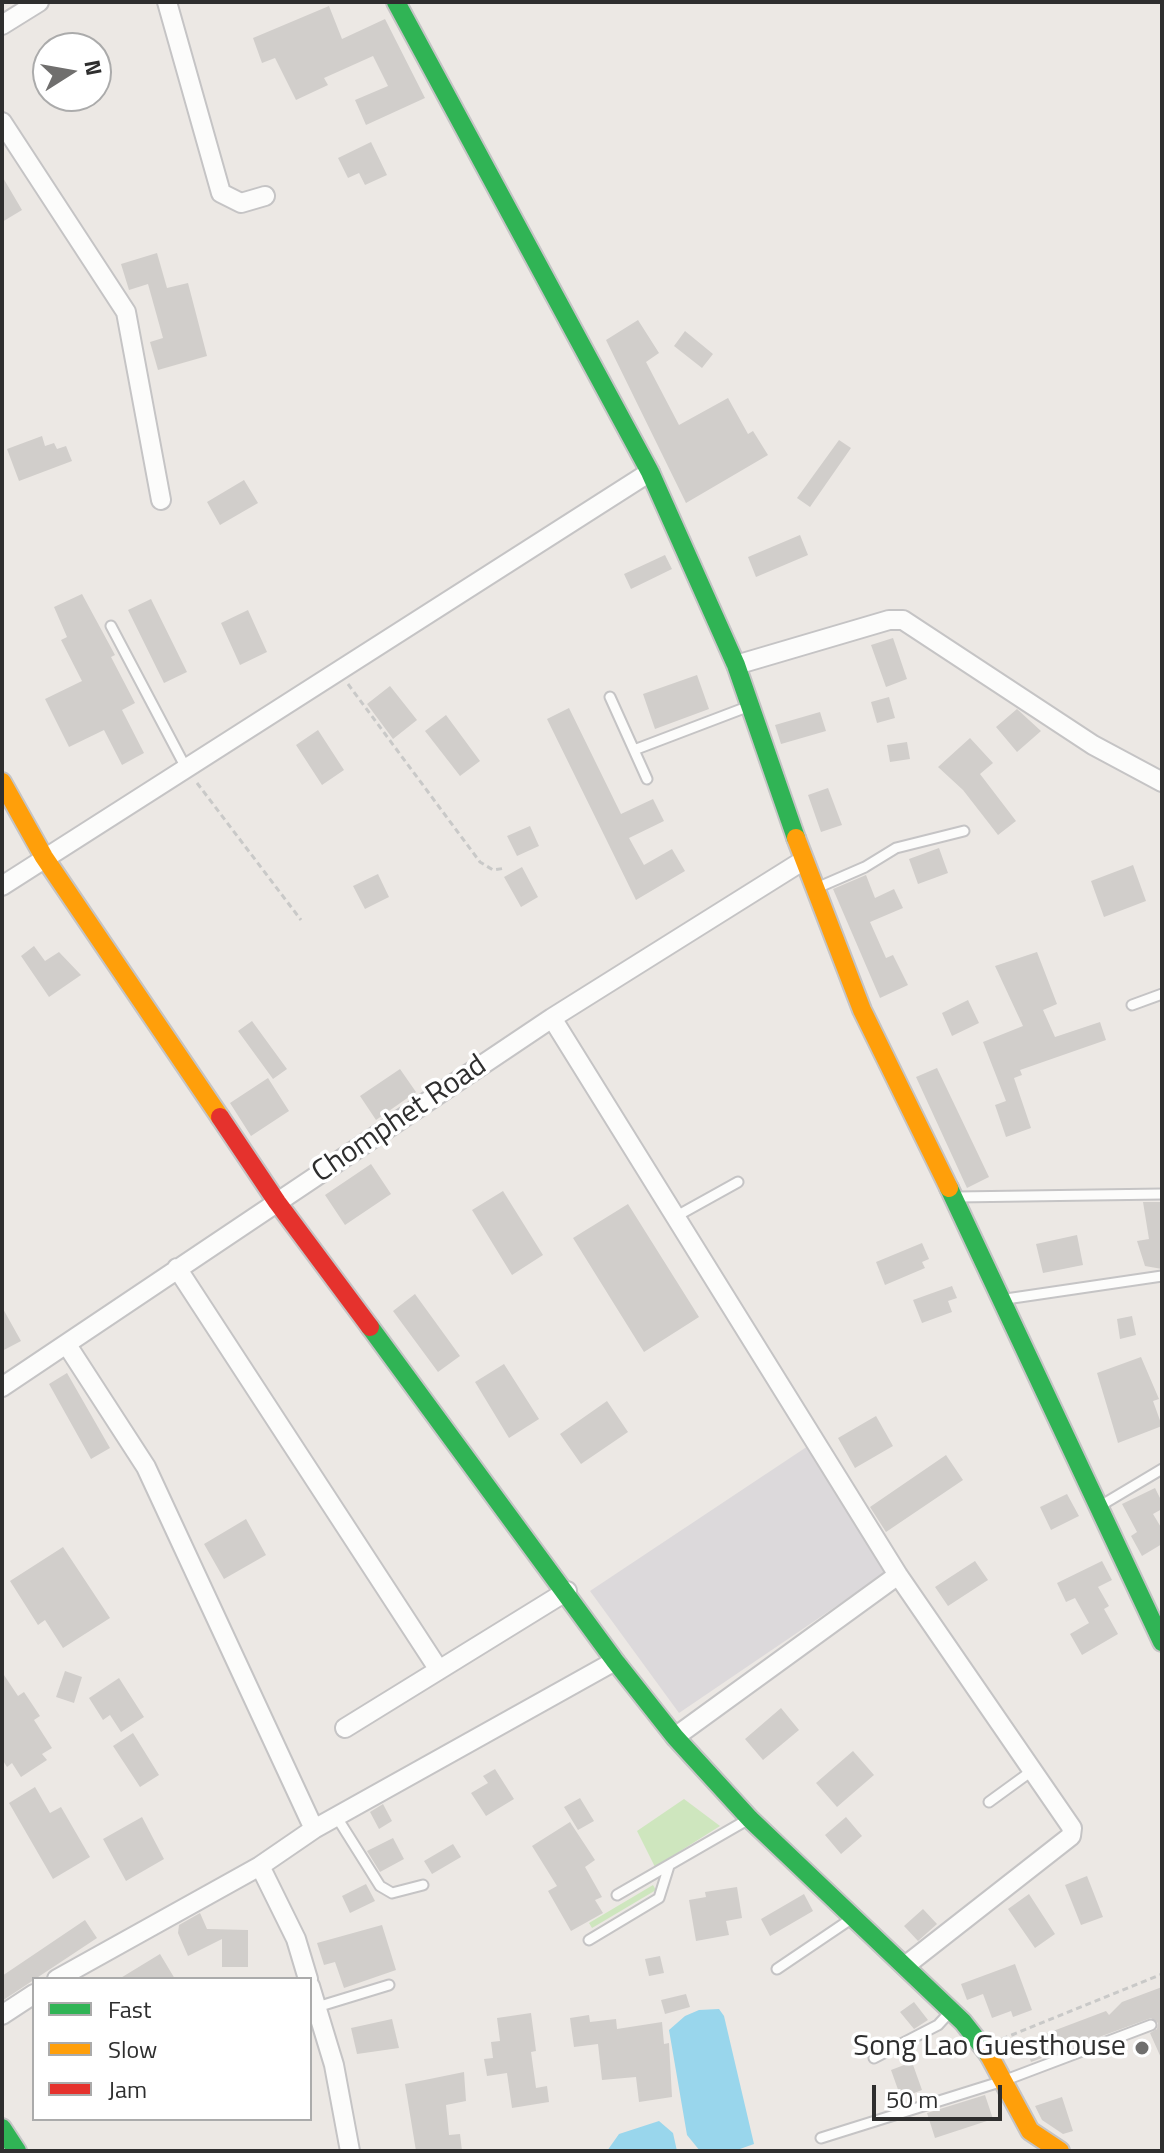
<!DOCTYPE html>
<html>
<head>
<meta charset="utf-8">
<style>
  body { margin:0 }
  #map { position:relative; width:1164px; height:2153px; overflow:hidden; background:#ece8e4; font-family:"Titillium Web",sans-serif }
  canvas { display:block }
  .frame { position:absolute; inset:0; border:4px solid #2e2e2e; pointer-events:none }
  .legend { position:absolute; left:32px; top:1977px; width:280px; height:144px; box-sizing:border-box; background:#fff; border:2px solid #ababab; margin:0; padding:10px 14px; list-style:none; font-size:24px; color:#2e2e2e }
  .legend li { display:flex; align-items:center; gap:16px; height:40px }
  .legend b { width:40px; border:2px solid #ababab }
  .north { position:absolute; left:32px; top:32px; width:80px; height:80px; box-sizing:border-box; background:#fff; border:2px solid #ababab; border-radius:50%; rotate:79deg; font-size:22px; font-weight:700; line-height:32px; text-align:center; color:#2e2e2e }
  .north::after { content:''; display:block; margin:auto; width:28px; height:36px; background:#706f6e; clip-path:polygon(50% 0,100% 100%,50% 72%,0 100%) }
  .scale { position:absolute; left:872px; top:2085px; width:130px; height:36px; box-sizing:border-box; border:4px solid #2e2e2e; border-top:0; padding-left:10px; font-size:24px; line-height:28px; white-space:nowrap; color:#2e2e2e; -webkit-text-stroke:6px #fff; paint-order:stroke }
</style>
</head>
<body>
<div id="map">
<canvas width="1164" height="2153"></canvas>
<div class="frame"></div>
<ul class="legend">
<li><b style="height:10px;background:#30b455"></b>Fast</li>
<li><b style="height:10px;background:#ff9f0a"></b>Slow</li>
<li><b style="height:10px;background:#e5322d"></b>Jam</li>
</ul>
<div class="north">N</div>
<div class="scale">50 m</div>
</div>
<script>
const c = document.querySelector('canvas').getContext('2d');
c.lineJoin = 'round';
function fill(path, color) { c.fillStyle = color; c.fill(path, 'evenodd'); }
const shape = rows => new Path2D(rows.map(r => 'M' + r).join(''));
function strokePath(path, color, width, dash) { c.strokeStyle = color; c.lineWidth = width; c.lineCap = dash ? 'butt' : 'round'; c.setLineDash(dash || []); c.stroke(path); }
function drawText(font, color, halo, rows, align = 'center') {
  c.font = font + ' "Titillium Web",sans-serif'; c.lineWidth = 7; c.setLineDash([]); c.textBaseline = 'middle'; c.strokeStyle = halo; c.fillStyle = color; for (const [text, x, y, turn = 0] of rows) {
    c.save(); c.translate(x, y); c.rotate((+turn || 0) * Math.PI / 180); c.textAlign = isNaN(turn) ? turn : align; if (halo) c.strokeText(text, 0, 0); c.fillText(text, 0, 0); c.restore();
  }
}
fill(shape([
  [808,1446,891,1569,679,1713,590,1591]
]), '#dcd9db');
fill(shape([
  [684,1799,720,1826,655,1867,637,1831],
  [653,1885,656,1890,592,1928,589,1923]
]), '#cee6be');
fill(shape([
  [719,2009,724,2016,754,2144,737,2150,700,2151,687,2135,669,2030,685,2016,699,2010],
  [659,2121,673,2133,677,2151,607,2151,619,2134]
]), '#99d6ec');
fill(shape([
  [329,6,342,39,385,19,425,98,366,125,355,100,388,86,373,56,324,78,328,85,296,100,275,58,262,63,253,38],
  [371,142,387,175,365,185,359,173,348,178,338,158],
  [2,176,22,210,2,222],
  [157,253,167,288,188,283,207,356,158,370,150,342,163,338,148,284,129,290,121,264],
  [638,320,659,353,646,362,679,425,728,398,748,434,753,431,768,455,686,503,606,340],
  [685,331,713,354,702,368,674,346],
  [42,436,45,446,54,443,57,449,66,446,72,461,19,481,7,449],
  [839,440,851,448,810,507,797,498],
  [244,480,258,503,220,525,207,502],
  [800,535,808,555,756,577,748,557],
  [665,555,672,569,631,589,624,574],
  [82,594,115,655,111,657,135,703,122,710,144,753,122,765,104,730,69,747,45,699,82,681,61,640,67,637,54,607],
  [151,599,187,672,164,683,128,610],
  [248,610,267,652,240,665,221,623],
  [893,638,907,679,886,687,871,645],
  [697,675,709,709,655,729,643,694],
  [390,686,417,720,393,739,367,704],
  [889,697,895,718,877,723,871,702],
  [569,708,621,814,653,799,664,821,629,838,644,865,672,849,685,871,636,900,547,719],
  [1017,709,1041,731,1017,752,996,727],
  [820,712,826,731,781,744,775,725],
  [446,715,480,761,460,776,425,731],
  [318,730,344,770,322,785,296,745],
  [970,738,993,763,980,774,1016,821,998,835,963,790,938,767],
  [907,742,910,759,890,762,887,745],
  [828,788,842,825,821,832,808,795],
  [530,826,539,846,517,856,507,836],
  [939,848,948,873,918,884,909,859],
  [1133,865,1146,901,1104,917,1091,881],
  [522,867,538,897,521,907,504,877],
  [378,874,389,897,365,909,353,886],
  [866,875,875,898,894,889,903,908,870,922,886,958,893,955,908,985,880,998,833,889],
  [34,946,45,961,59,952,81,975,49,997,21,956],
  [1037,952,1057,1004,1043,1010,1055,1037,1100,1022,1106,1040,1020,1070,1022,1075,1014,1078,1031,1128,1006,1137,995,1105,1006,1101,983,1042,1023,1026,995,966],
  [968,1000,979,1023,952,1036,942,1013],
  [252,1021,287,1069,273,1079,238,1031],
  [937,1068,989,1177,967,1188,916,1077],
  [400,1069,416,1092,376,1120,360,1096],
  [268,1078,289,1111,251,1136,230,1103],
  [371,1164,391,1194,345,1225,325,1195],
  [503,1191,543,1255,512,1275,472,1210],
  [1143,1202,1162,1202,1162,1269,1145,1266,1137,1241,1149,1239],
  [628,1204,699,1317,644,1352,573,1238],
  [1077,1235,1083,1265,1043,1273,1036,1244],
  [922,1243,929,1259,922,1262,925,1268,885,1285,876,1262],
  [952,1286,957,1298,948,1301,952,1312,922,1323,913,1300],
  [415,1294,460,1356,438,1372,393,1311],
  [2,1307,21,1341,2,1351],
  [1132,1316,1136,1335,1120,1339,1117,1319],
  [1141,1357,1159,1399,1153,1401,1162,1426,1118,1443,1097,1373],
  [504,1364,539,1419,509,1438,475,1382],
  [67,1373,110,1448,91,1459,49,1384],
  [607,1401,628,1432,581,1464,560,1434],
  [876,1416,893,1446,855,1468,838,1438],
  [946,1455,963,1480,886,1532,870,1507],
  [1155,1488,1162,1502,1162,1509,1153,1514,1162,1529,1162,1544,1142,1556,1131,1536,1137,1532,1122,1504],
  [1067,1494,1079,1516,1051,1530,1040,1507],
  [246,1519,266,1555,224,1579,204,1544],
  [63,1547,110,1618,63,1648,45,1620,38,1625,10,1581],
  [975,1561,988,1580,948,1606,935,1587],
  [1102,1561,1112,1580,1098,1587,1109,1606,1104,1609,1118,1634,1082,1655,1070,1634,1089,1623,1075,1598,1066,1602,1057,1583],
  [65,1671,82,1677,74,1703,56,1697],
  [2,1672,18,1696,24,1692,40,1716,34,1720,52,1748,42,1754,47,1760,21,1777,12,1763,7,1767,2,1759],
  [119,1678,144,1717,121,1732,110,1715,103,1720,89,1698],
  [781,1708,799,1730,763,1760,745,1739],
  [133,1733,159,1775,140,1787,113,1746],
  [853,1751,874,1775,837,1807,816,1783],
  [495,1769,514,1799,486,1816,471,1793,488,1783,483,1776],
  [35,1787,50,1813,61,1807,90,1857,53,1879,9,1803],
  [580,1798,594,1821,578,1830,564,1807],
  [383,1804,392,1821,379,1829,370,1812],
  [142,1817,164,1859,126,1881,103,1839],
  [846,1817,862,1836,841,1854,825,1835],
  [570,1822,595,1860,585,1867,602,1897,595,1900,603,1913,571,1931,548,1891,557,1886,532,1846],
  [393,1838,404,1859,380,1872,367,1851],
  [453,1844,461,1857,432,1874,424,1861],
  [1087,1876,1103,1917,1081,1925,1065,1885],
  [366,1884,375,1901,350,1913,342,1896],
  [737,1887,742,1918,726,1921,729,1935,696,1941,689,1900,706,1897,705,1892],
  [804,1894,813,1911,770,1936,761,1919],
  [1029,1894,1055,1934,1035,1948,1008,1909],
  [923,1909,937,1924,918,1941,904,1926],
  [200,1913,207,1929,248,1930,248,1967,222,1967,222,1939,188,1956,178,1933,179,1925],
  [85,1920,97,1938,2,2001,2,1976],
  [382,1925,396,1970,344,1988,335,1962,324,1965,317,1943],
  [160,1954,175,1979,119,1979],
  [660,1956,664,1973,649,1976,645,1959],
  [1015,1964,1032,2010,1013,2017,1011,2011,992,2018,983,1994,967,2000,961,1984],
  [1162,1987,1162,2060,1150,2033,1157,2029,1158,2023,1151,2018,1031,2062,1024,2042,1106,2011,1109,2015,1122,2002],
  [686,1994,690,2007,665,2014,661,2000],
  [914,2002,928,2020,914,2029,900,2012],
  [531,2013,536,2051,531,2052,536,2088,547,2086,549,2102,512,2108,507,2073,487,2076,484,2059,493,2058,491,2042,500,2041,497,2018],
  [589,2015,590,2022,616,2019,617,2029,662,2022,664,2044,669,2043,672,2097,639,2102,636,2077,602,2080,598,2044,574,2047,570,2018],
  [392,2019,399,2048,357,2054,351,2028],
  [912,2062,922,2090,901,2098,891,2070],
  [464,2072,466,2101,446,2105,449,2135,460,2134,462,2151,416,2151,405,2084],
  [985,2095,993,2119,935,2138,927,2113],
  [1062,2097,1073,2131,1063,2134,1042,2120,1035,2106]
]), '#d1cecb');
const lane = shape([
  [111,626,186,768],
  [610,697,647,779],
  [634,750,747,707],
  [819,887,865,867,896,848,964,831],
  [1132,1005,1162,994],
  [957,1197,1162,1194],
  [675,1217,738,1182],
  [1006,1299,1162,1276],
  [1100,1506,1162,1469],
  [989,1802,1033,1770],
  [336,1816,380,1886,392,1893,423,1885],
  [617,1895,747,1820],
  [589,1940,659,1898,669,1866],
  [777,1969,851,1919],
  [317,2007,389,1985],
  [874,2058,938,2025,949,2013],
  [821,2138,1003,2081,1151,2025]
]);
const street = shape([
  [167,2,221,193,241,203,265,196],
  [2,25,39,2],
  [2,122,126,312,161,500],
  [736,665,889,620,903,620,1093,745,1162,782],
  [2,886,650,472],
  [552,1018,898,1575,1072,1828,1071,1836,905,1966],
  [177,1268,439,1670],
  [67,1345,146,1467,314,1829],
  [2,1387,552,1018,804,860],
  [345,1728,567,1591],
  [675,1737,898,1575],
  [260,1866,296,1939,308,1979],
  [57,1979,260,1866,314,1829,615,1661],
  [310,1986,334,2065,350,2151],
  [2,2015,34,1994]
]);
const fast = shape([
  [396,2,650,472,736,665,796,838],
  [949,1188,1162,1642],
  [370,1327,615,1661,675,1737,750,1819,963,2022,989,2055],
  [2,2128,17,2151]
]);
const slow = shape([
  [2,782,44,857,220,1117],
  [796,838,862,1010,949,1188],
  [989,2055,1030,2131,1060,2151]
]);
const jam = shape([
  [220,1117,277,1202,370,1327]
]);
strokePath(lane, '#c5c4c5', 13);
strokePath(street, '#c5c4c5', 22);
strokePath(fast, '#c5c4c5', 22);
strokePath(slow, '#c5c4c5', 22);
strokePath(jam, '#c5c4c5', 22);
strokePath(shape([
  [348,684,480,862,493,870,506,868],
  [197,783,301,920],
  [1002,2039,1162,1974]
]), '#c9c9c8', 3, [6, 4]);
strokePath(lane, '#fcfcfb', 9);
strokePath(street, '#fcfcfb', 18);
strokePath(fast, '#30b455', 18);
strokePath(slow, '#ff9f0a', 18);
strokePath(jam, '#e5322d', 18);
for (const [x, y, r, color] of [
  [1142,2048,8,"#706f6e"]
]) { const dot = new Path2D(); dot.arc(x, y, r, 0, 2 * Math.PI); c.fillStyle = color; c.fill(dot); strokePath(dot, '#fff', 3); }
drawText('30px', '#2e2e2e', '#fff', [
  ["Chomphet Road",400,1120,-34]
]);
drawText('30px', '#2e2e2e', '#fff', [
  ["Song Lao Guesthouse",1126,2048]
], 'right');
</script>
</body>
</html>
